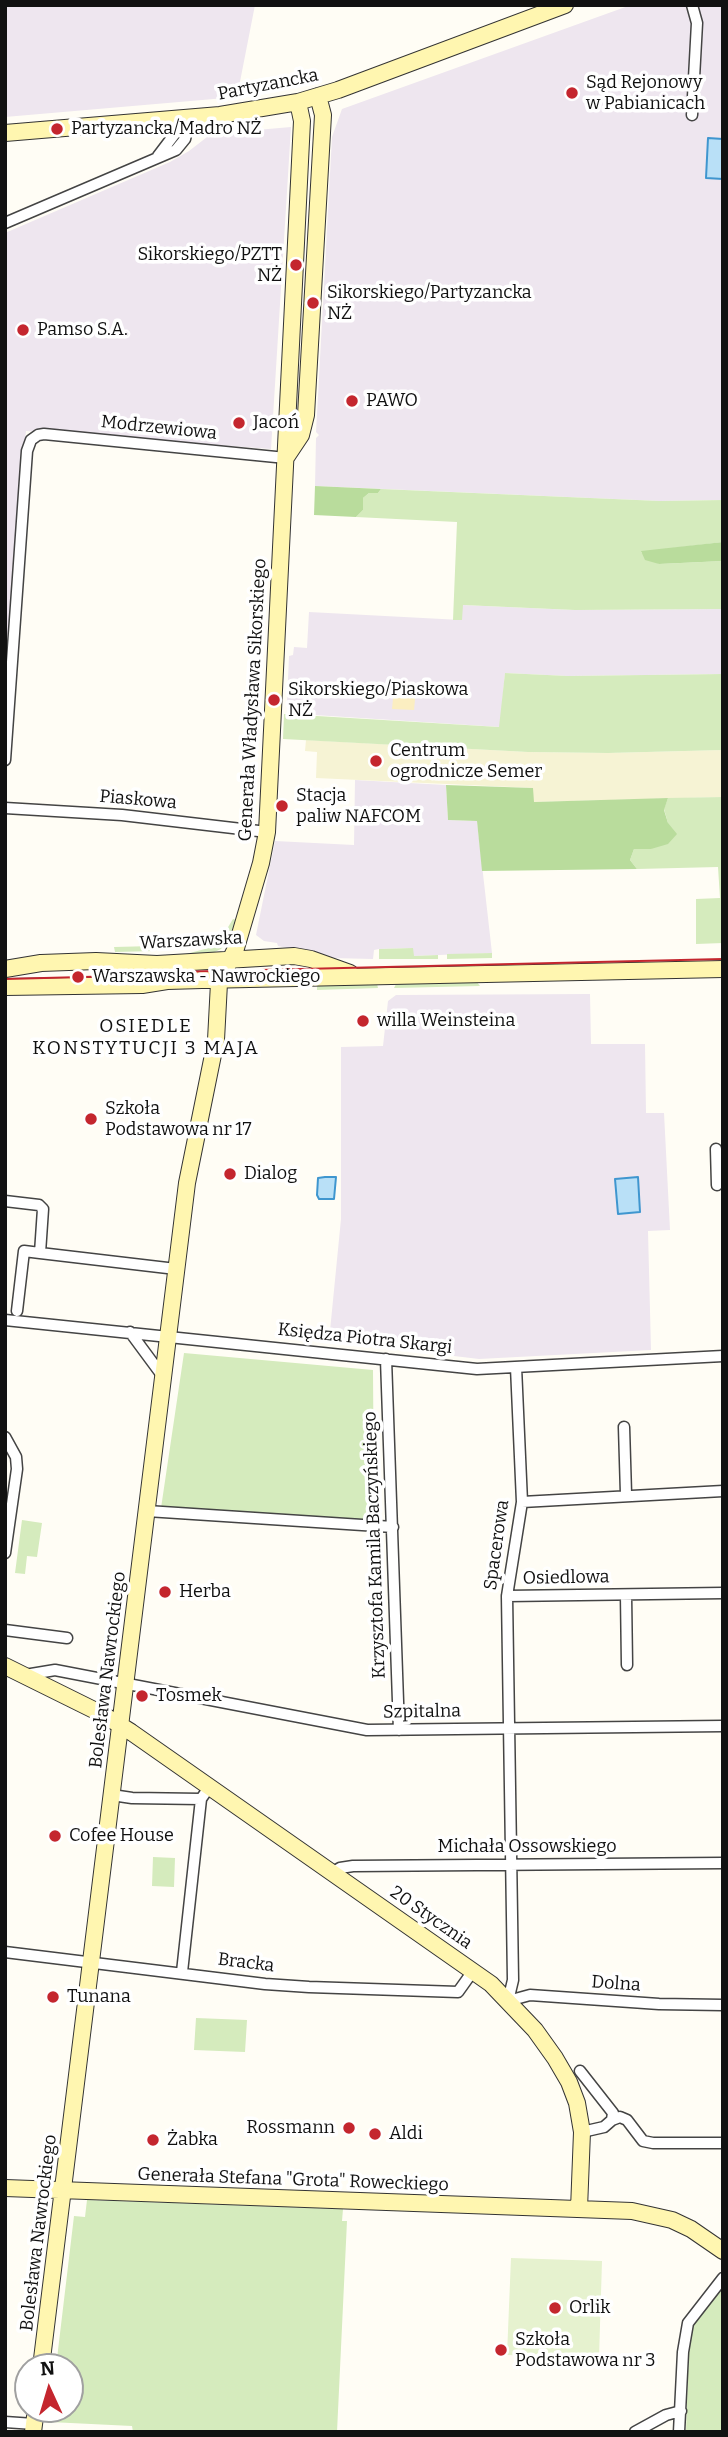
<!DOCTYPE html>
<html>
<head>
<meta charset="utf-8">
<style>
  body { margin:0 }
  #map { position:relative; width:728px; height:2437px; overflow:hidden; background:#fffdf5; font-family:Bitter,serif }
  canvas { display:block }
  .frame { position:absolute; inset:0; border:7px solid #111; pointer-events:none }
  .north { position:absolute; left:14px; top:2353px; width:70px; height:70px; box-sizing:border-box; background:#fff; border:2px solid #a0a0a0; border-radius:50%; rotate:356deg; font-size:19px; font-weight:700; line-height:28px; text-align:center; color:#111 }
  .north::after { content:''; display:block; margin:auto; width:24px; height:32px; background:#c4262e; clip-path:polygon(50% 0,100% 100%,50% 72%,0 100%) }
</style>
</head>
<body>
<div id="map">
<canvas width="728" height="2437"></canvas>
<div class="frame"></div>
<div class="north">N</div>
</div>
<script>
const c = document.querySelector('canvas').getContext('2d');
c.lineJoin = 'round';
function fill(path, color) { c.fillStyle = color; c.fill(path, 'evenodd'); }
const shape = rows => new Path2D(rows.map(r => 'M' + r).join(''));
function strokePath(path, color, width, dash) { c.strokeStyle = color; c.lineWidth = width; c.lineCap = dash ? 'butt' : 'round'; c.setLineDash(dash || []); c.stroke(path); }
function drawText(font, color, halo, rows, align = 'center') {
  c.font = font + ' Bitter,serif'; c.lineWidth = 7; c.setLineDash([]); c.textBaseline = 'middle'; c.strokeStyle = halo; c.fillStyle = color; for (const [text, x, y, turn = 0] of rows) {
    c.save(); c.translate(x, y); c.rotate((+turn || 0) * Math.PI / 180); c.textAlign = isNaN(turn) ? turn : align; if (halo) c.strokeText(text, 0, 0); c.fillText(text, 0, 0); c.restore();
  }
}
fill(shape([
  [5,5,255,5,237,97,5,117],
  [631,5,723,5,723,500,660,501,315,486,316,438,319,435,316,432,332,137,342,109],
  [291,127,271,449,26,431,5,665,5,233,170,162,189,151,211,134],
  [462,605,575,610,723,609,723,674,568,676,505,673,500,727,299,714,299,703,287,702,289,656,293,655,294,647,307,648,309,612,461,620],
  [355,780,446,785,448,820,477,821,492,953,413,956,413,948,379,949,374,950,373,959,331,958,278,946,277,943,264,941,256,935,275,841,354,845],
  [590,994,591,1044,645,1044,646,1113,664,1113,670,1230,648,1231,651,1350,479,1359,329,1341,341,1219,341,1047,383,1046,388,1001,396,995]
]), '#eee6ef');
fill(shape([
  [306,740,528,752,608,753,723,750,723,797,533,802,533,788,316,778,317,752,305,751]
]), '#f6f3d4');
fill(shape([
  [381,489,660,501,723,500,723,542,641,552,659,564,723,561,723,609,575,610,463,605,462,620,453,620,457,522,356,517,363,510,363,498,369,493,378,493],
  [505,673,568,676,723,674,723,750,608,753,528,752,283,739,284,714,499,727],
  [723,797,723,943,696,944,696,899,720,898,718,867,637,869,630,860,634,849,651,849,668,823,664,809,668,798],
  [233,919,237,920,230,939,221,949,208,955,182,955,209,948,219,942],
  [154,946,154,951,115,952,114,947],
  [413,948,414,956,438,955,438,959,379,959,379,949],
  [492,953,492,958,447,959,447,954],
  [477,982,480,986,394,988,396,984],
  [377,984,378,988,317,990,317,985],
  [184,1353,373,1370,374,1520,161,1508],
  [22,1520,42,1523,37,1557,27,1556,25,1574,15,1573],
  [153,1857,175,1858,174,1887,152,1886],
  [196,2018,247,2020,245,2052,194,2050],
  [87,2200,343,2209,342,2221,347,2221,337,2432,133,2432,132,2426,50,2422,51,2409,70,2409,70,2367,56,2367,74,2216,85,2217],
  [723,2287,723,2432,686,2432,689,2345,694,2324]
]), '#d5ebbd');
fill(shape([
  [315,486,381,489,378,493,369,493,363,498,363,510,356,517,314,515],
  [723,542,723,561,659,564,645,560,641,551],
  [446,785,533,788,534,802,668,798,664,810,668,823,677,834,668,844,651,849,634,849,630,860,637,869,482,871,477,821,448,820]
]), '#b9dc9c');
fill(shape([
  [394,688,416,689,414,710,392,709]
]), '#fbeec1');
fill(shape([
  [511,2258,602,2261,599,2358,507,2355]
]), '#e6f2cf');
const water = shape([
  [708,138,723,139,723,179,706,178,708,138],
  [325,1177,336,1177,334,1199,319,1199,317,1195,318,1178,325,1177],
  [638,1177,640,1212,618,1214,615,1179,638,1177]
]);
fill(water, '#b9e0f7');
strokePath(water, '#3f96cf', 2);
const street = shape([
  [692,115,697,23,692,5],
  [158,156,174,135,174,119],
  [5,223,176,150,185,139,190,118],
  [5,760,27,451,31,440,38,435,44,434,286,458],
  [5,808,122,815,267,832],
  [716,1149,717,1185],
  [5,1201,39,1205,43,1209,40,1253,24,1251,17,1311],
  [40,1253,176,1269],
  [5,1320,477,1369,723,1356],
  [130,1332,164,1378],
  [386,1359,399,1730],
  [516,1367,522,1502,507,1596,513,1980,508,2001,530,1995,659,2004,723,2005],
  [624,1427,626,1494],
  [5,1437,16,1457,17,1469,5,1553],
  [522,1502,723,1491],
  [147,1511,393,1527],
  [626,1595,627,1665],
  [507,1596,723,1593],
  [5,1630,67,1638],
  [25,1675,55,1670,367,1730,723,1726],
  [112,1795,132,1798,201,1799],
  [333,1872,340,1868,353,1866,723,1863],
  [5,1952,265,1984,309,1987,458,1992,473,1971],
  [182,1972,201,1799,210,1786],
  [580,2071,613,2113,612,2120,604,2127,582,2132],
  [612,2120,620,2117,627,2120,643,2141,653,2143,723,2143],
  [5,2422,34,2424],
  [635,2432,666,2415,681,2411],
  [679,2432,683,2352,688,2323,723,2278]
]);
const secondary = shape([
  [5,133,220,115,298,102,338,90,565,5],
  [287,456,301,435,306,415,323,115,318,96],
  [5,969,41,963,96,961,157,964,294,956,311,959,350,973],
  [5,987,142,985,167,981,202,980,723,969],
  [5,1666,102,1714,131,1732,491,1984,535,2030,555,2058,569,2082,577,2103,582,2132,579,2209],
  [5,2188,632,2211,672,2220,691,2229,723,2251],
  [41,2367,187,1183,216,1040,219,983,236,948,261,863,267,832,302,121,298,102],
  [33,2432,36,2409]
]);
strokePath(street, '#444', 13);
strokePath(secondary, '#333', 18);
strokePath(street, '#fff', 10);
strokePath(secondary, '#fff6b0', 16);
strokePath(shape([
  [5,979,122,976,175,972,723,959]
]), '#c4262e', 2);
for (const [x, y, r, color] of [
  [572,93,7,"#c4262e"],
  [57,129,7,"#c4262e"],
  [296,265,7,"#c4262e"],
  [313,303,7,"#c4262e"],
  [23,330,7,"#c4262e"],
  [352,401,7,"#c4262e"],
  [239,423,7,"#c4262e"],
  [274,700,7,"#c4262e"],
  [376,761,7,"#c4262e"],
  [282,806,7,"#c4262e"],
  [78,977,7,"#c4262e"],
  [363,1021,7,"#c4262e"],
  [91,1119,7,"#c4262e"],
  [230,1174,7,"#c4262e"],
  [165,1592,7,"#c4262e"],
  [142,1696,7,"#c4262e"],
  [55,1836,7,"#c4262e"],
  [53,1997,7,"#c4262e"],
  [349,2128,7,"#c4262e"],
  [375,2134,7,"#c4262e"],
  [153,2140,7,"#c4262e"],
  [555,2308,7,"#c4262e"],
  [501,2350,7,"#c4262e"]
]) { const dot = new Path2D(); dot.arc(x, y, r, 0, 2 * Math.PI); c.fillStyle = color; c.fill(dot); strokePath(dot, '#fff', 2.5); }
drawText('18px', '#111', '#fff', [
  ["Sąd Rejonowy",586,83],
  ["w Pabianicach",586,104],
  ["Partyzancka/Madro NŻ",71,129],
  ["Sikorskiego/PZTT",282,255,"right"],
  ["NŻ",282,276,"right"],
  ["Sikorskiego/Partyzancka",327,293],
  ["NŻ",327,314],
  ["Pamso S.A.",37,330],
  ["PAWO",366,401],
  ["Jacoń",253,423],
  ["Sikorskiego/Piaskowa",288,690],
  ["NŻ",288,711],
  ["Centrum",390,751],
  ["ogrodnicze Semer",390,772],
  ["Stacja",296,796],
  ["paliw NAFCOM",296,817],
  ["Warszawska - Nawrockiego",92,977],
  ["willa Weinsteina",377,1021],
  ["Szkoła",105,1109],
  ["Podstawowa nr 17",105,1130],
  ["Dialog",244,1174],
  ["Herba",179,1592],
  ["Tosmek",156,1696],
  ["Cofee House",69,1836],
  ["Tunana",67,1997],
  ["Rossmann",335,2128,"right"],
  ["Aldi",389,2134],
  ["Żabka",167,2140],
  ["Orlik",569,2308],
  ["Szkoła",515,2340],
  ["Podstawowa nr 3",515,2361]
], 'left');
drawText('18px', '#111', '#fff', [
  ["Partyzancka",268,85,-11],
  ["Modrzewiowa",159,428,6],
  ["Generała Władysława Sikorskiego",253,700,-87],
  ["Piaskowa",138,800,5],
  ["Warszawska",191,941,-3],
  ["Księdza Piotra Skargi",365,1339,6],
  ["Krzysztofa Kamila Baczyńskiego",375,1545,-92],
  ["Spacerowa",497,1545,-82],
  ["Osiedlowa",566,1578,-1],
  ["Bolesława Nawrockiego",108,1670,-83],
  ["Szpitalna",422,1712,-1],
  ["Michała Ossowskiego",527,1847],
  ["20 Stycznia",431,1918,35],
  ["Bracka",246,1963,7],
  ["Dolna",616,1984,4],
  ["Generała Stefana \"Grota\" Roweckiego",293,2180,2],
  ["Bolesława Nawrockiego",39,2233,-83]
]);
c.letterSpacing = '2px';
drawText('19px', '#111', '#fff', [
  ["OSIEDLE",146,1027],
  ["KONSTYTUCJI 3 MAJA",146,1049]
]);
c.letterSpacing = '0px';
</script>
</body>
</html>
